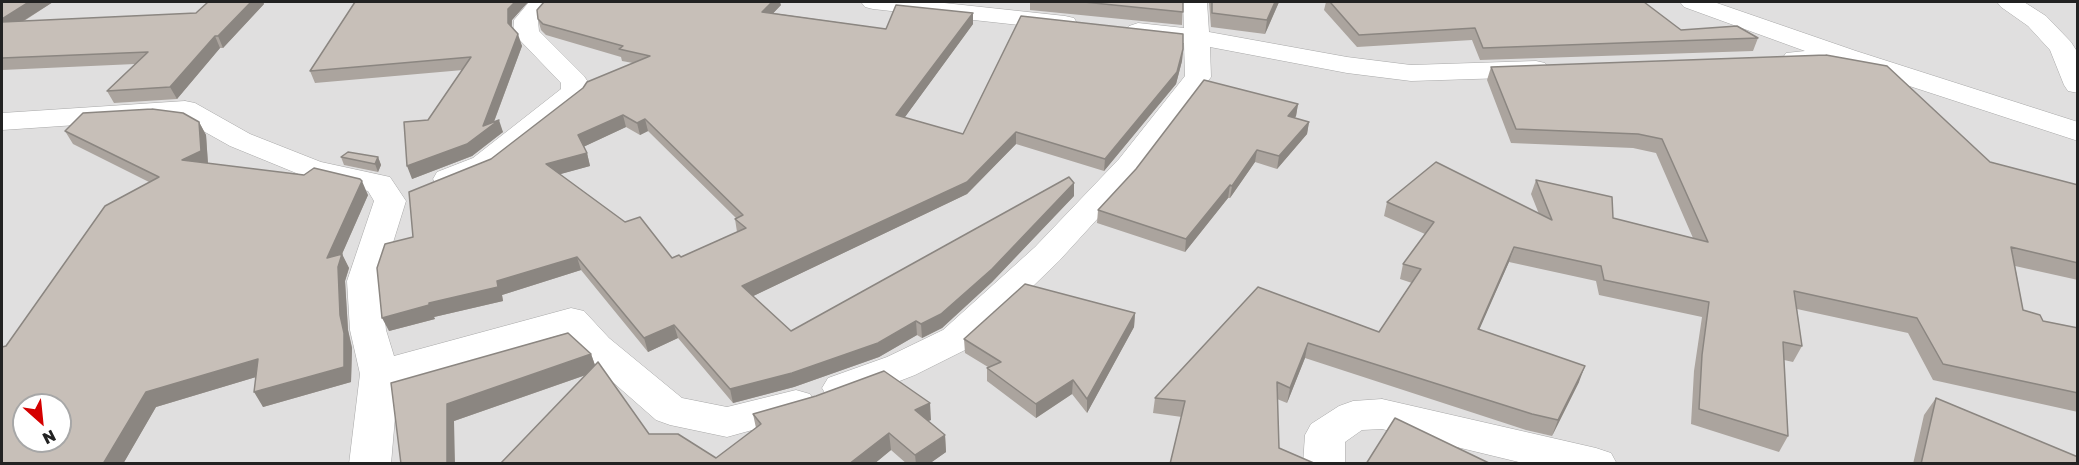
<!DOCTYPE html>
<html>
<head>
<meta charset="utf-8">
<style>
  body { margin:0 }
  #map { position:relative; width:2079px; height:465px; overflow:hidden; background:#f2efe9; font-family:"Golos Text",sans-serif }
  canvas { display:block }
  .frame { position:absolute; inset:0; border:3px solid #222; pointer-events:none }
  .north { position:absolute; left:12px; top:393px; width:60px; height:60px; box-sizing:border-box; background:#fff; border:2px solid #a7a7a7; border-radius:50%; rotate:153deg; font-size:16px; font-weight:700; line-height:24px; text-align:center; color:#222 }
  .north::after { content:''; display:block; margin:auto; width:21px; height:27px; background:#d40000; clip-path:polygon(50% 0,100% 100%,50% 72%,0 100%) }
</style>
</head>
<body>
<div id="map">
<canvas width="2079" height="465"></canvas>
<div class="frame"></div>
<div class="north">N</div>
</div>
<script>
const c = document.querySelector('canvas').getContext('2d');
c.lineJoin = 'round';
function fill(path, color) { c.fillStyle = color; c.fill(path, 'evenodd'); }
const shape = rows => new Path2D(rows.map(r => 'M' + r).join(''));
function strokePath(path, color, width, dash) { c.strokeStyle = color; c.lineWidth = width; c.lineCap = dash ? 'butt' : 'round'; c.setLineDash(dash || []); c.stroke(path); }
fill(shape([
  [2,2,2077,2,2077,463,2,463],
  [24,405,60,405,60,441,24,441]
]), '#e0dfdf');
const minor = shape([
  [529,2,553,2,538,21,539,31,584,76,588,82,589,92,585,98,495,170,459,186,448,188,437,186,433,179,437,172,473,158,561,89,561,83,513,33,514,20,529,2],
  [861,2,935,2,1065,16,1074,18,1077,23,1074,28,1065,30,873,9,865,7,861,2],
  [1183,2,1207,2,1209,32,1347,57,1411,65,1536,61,1545,63,1549,69,1545,75,1536,77,1411,81,1347,73,1210,47,1211,77,1141,171,1059,261,969,348,915,375,856,398,842,402,828,398,822,388,828,378,887,357,943,330,1035,247,1119,159,1185,76,1184,43,1138,39,1129,36,1125,31,1129,26,1138,23,1184,28,1183,2],
  [1680,2,1714,2,1856,51,2078,122,2078,141,1845,65,1795,67,1786,65,1782,59,1786,53,1805,51,1684,7,1680,2],
  [1997,2,2024,2,2046,16,2071,42,2078,53,2078,93,2068,91,2064,85,2050,50,2028,26,2001,7,1997,2],
  [185,101,195,103,250,134,321,162,390,177,406,201,381,281,386,330,394,356,571,308,584,311,609,338,682,398,727,407,796,390,810,394,816,404,810,414,727,437,670,425,656,420,583,356,563,334,398,382,391,464,349,464,360,374,350,330,347,281,374,201,368,191,301,175,230,146,180,118,2,130,2,113,185,101],
  [1382,399,1596,448,1611,453,1617,464,1527,464,1382,429,1362,430,1345,442,1345,464,1303,464,1305,435,1311,424,1339,406,1353,401,1382,399]
]);
strokePath(minor, '#a9a9a9', 1);
fill(minor, '#fff');
fill(shape([
  [2,2,53,2,24,21,196,13,208,2,263,2,264,4,223,48,220,48,177,99,114,103,107,91,135,64,2,70],
  [355,2,528,2,512,20,512,27,522,46,494,122,503,132,472,156,412,179,428,120,463,70,315,83,310,71],
  [1030,2,1183,2,1182,25,1030,10],
  [1209,2,1279,2,1265,34,1211,27],
  [1326,2,1644,2,1681,30,1758,38,1753,51,1480,60,1472,40,1357,47,1324,10],
  [781,5,773,13,886,29,973,13,973,24,904,118,963,134,1183,49,1182,61,1176,84,1104,171,1016,144,967,194,753,296,791,331,1074,196,992,282,942,328,922,338,917,335,879,357,794,387,733,403,678,338,648,352,581,270,502,295,503,301,434,317,435,319,389,331,413,237,491,159,633,63,622,61,621,57,546,35,541,30,538,19],
  [626,127,640,135,648,131,736,218,735,219,737,232,681,257,672,258,560,174,590,166,587,153,583,147],
  [1491,67,1990,162,2078,185,2078,280,2015,266,2023,310,2043,321,2078,328,2078,412,1933,380,1908,333,1797,309,1802,346,1793,362,1784,360,1788,436,1779,452,1691,424,1694,371,1702,317,1599,295,1596,281,1509,262,1479,329,1579,382,1552,436,1526,430,1305,358,1287,403,1277,399,1279,448,1182,417,1153,413,1155,398,1258,287,1379,332,1412,283,1400,279,1403,264,1425,234,1384,216,1387,202,1539,214,1531,194,1536,180,1613,218,1693,238,1656,153,1633,148,1511,143,1487,80],
  [1298,104,1296,116,1295,118,1309,122,1307,134,1277,169,1255,162,1230,198,1228,198,1185,252,1097,223,1098,210],
  [199,122,206,135,208,163,368,195,342,254,349,268,345,281,348,330,352,348,351,382,263,407,256,377,156,407,123,464,2,464,6,346,149,182,73,144,65,131],
  [341,157,378,157,381,165,378,172,344,165],
  [1135,313,1134,327,1087,413,1072,394,1036,418,987,381,987,368,988,367,965,353,964,339],
  [591,354,595,365,649,434,716,458,756,428,753,414,931,420,928,421,945,435,946,452,929,464,907,464,891,450,874,464,500,464,586,375,454,421,391,383],
  [1936,398,2078,464,1913,464,1924,415]
]), '#aba49e');
fill(shape([
  [29,2,53,2,4,33,2,29,2,19],
  [251,2,263,2,264,4,223,48,218,36],
  [515,2,528,2,512,20,511,35,508,23,508,9],
  [772,2,780,2,781,5,764,23,762,12],
  [1275,2,1279,2,1265,34,1267,20],
  [973,13,973,24,897,128,896,115],
  [518,34,522,46,493,124,499,120,503,132,472,156,412,179,407,166,483,126],
  [215,36,220,48,177,99,170,87],
  [1183,49,1182,61,1176,84,1104,171,1105,159],
  [1298,104,1296,116,1286,128,1288,116],
  [623,115,626,127,581,148,578,135],
  [645,119,648,131,640,135,637,123],
  [199,122,206,135,208,165,182,160],
  [1309,122,1307,134,1277,169,1279,156],
  [1016,132,1016,144,967,194,745,300,742,286],
  [1257,150,1255,162,1230,198,1232,186],
  [587,153,590,166,550,177,546,164],
  [378,157,381,165,378,172,375,164],
  [362,181,368,195,342,254,349,268,345,281,348,330,352,348,351,382,263,407,254,392,327,258],
  [1074,183,1074,196,992,282,942,328,922,338,921,324],
  [1230,185,1228,198,1185,252,1186,239],
  [1514,247,1509,262,1473,344,1478,329],
  [577,257,581,270,502,295,503,301,434,317,435,319,389,331,382,318,497,281],
  [1135,313,1134,327,1087,413,1087,399],
  [916,321,917,335,879,357,794,387,733,403,730,389],
  [674,325,678,338,648,352,644,338],
  [1308,343,1305,358,1287,403,1290,388],
  [591,354,597,371,454,421,455,464,447,464,447,404],
  [258,359,266,374,156,407,123,464,103,464,146,392],
  [1585,366,1579,382,1552,436,1558,420],
  [1073,380,1072,394,1036,418,1036,404],
  [930,403,931,420,916,426,915,410],
  [889,433,891,450,874,464,849,464],
  [945,435,946,452,929,464,916,464,915,455]
]), '#8b8681');
const building = shape([
  [2,2,29,2,2,19,2,2],
  [208,2,251,2,218,36,215,36,170,87,107,91,148,52,2,58,2,22,196,13,208,2],
  [355,2,515,2,508,9,508,23,518,34,483,126,499,120,467,144,407,166,404,122,428,120,471,57,310,71,355,2],
  [544,2,772,2,762,12,886,29,896,5,973,13,896,115,963,134,1021,16,1183,34,1183,49,1177,72,1105,159,1016,132,967,182,742,286,791,331,1069,177,1074,183,992,269,941,314,921,324,916,321,878,343,792,373,730,389,674,325,644,338,577,257,497,281,498,287,429,303,429,305,382,318,377,268,385,244,413,237,409,192,491,159,583,88,587,82,650,56,619,49,623,46,543,24,538,19,537,10,544,2],
  [623,115,637,123,645,119,743,215,735,219,746,228,681,257,679,255,672,258,640,217,625,222,546,164,587,153,578,135,623,115],
  [1084,2,1183,2,1183,12,1084,2],
  [1212,2,1275,2,1267,20,1212,13,1212,2],
  [1330,2,1644,2,1681,30,1737,26,1758,38,1483,48,1475,28,1359,35,1330,2],
  [1826,55,1887,66,1990,162,2078,185,2078,263,2011,247,2023,310,2040,315,2043,321,2078,328,2078,393,1943,364,1917,318,1794,291,1802,346,1783,342,1788,436,1699,409,1702,355,1709,302,1604,280,1601,266,1514,247,1478,329,1585,366,1558,420,1532,414,1308,343,1290,388,1277,382,1279,448,1316,464,1170,464,1185,401,1155,398,1258,287,1379,332,1421,269,1403,264,1434,222,1387,202,1436,162,1552,220,1536,180,1612,197,1613,218,1708,242,1662,139,1638,134,1516,129,1491,67,1826,55],
  [1204,80,1298,104,1288,116,1309,122,1279,156,1257,150,1232,186,1230,185,1186,239,1098,210,1136,169,1204,80],
  [152,109,183,113,199,122,201,151,182,160,304,175,314,168,360,179,362,181,327,258,342,254,338,267,340,315,344,333,344,367,254,392,258,359,146,392,103,464,2,464,2,347,6,346,105,206,159,177,65,131,83,113,152,109],
  [24,405,60,405,60,441,24,441,24,405],
  [348,152,378,157,375,164,341,157,348,152],
  [1025,284,1135,313,1087,399,1073,380,1036,404,987,368,1001,362,964,339,1025,284],
  [568,333,591,354,447,404,447,464,401,464,391,383,568,333],
  [598,362,649,434,678,434,716,458,761,424,753,414,816,396,884,371,930,403,915,410,945,435,915,455,889,433,849,464,500,464,598,362],
  [1936,398,2078,457,2078,464,1921,464,1936,398],
  [1395,418,1491,464,1366,464,1395,418]
]);
fill(building, '#c7bfb8');
strokePath(building, '#8b8681', 1.5);
</script>
</body>
</html>
